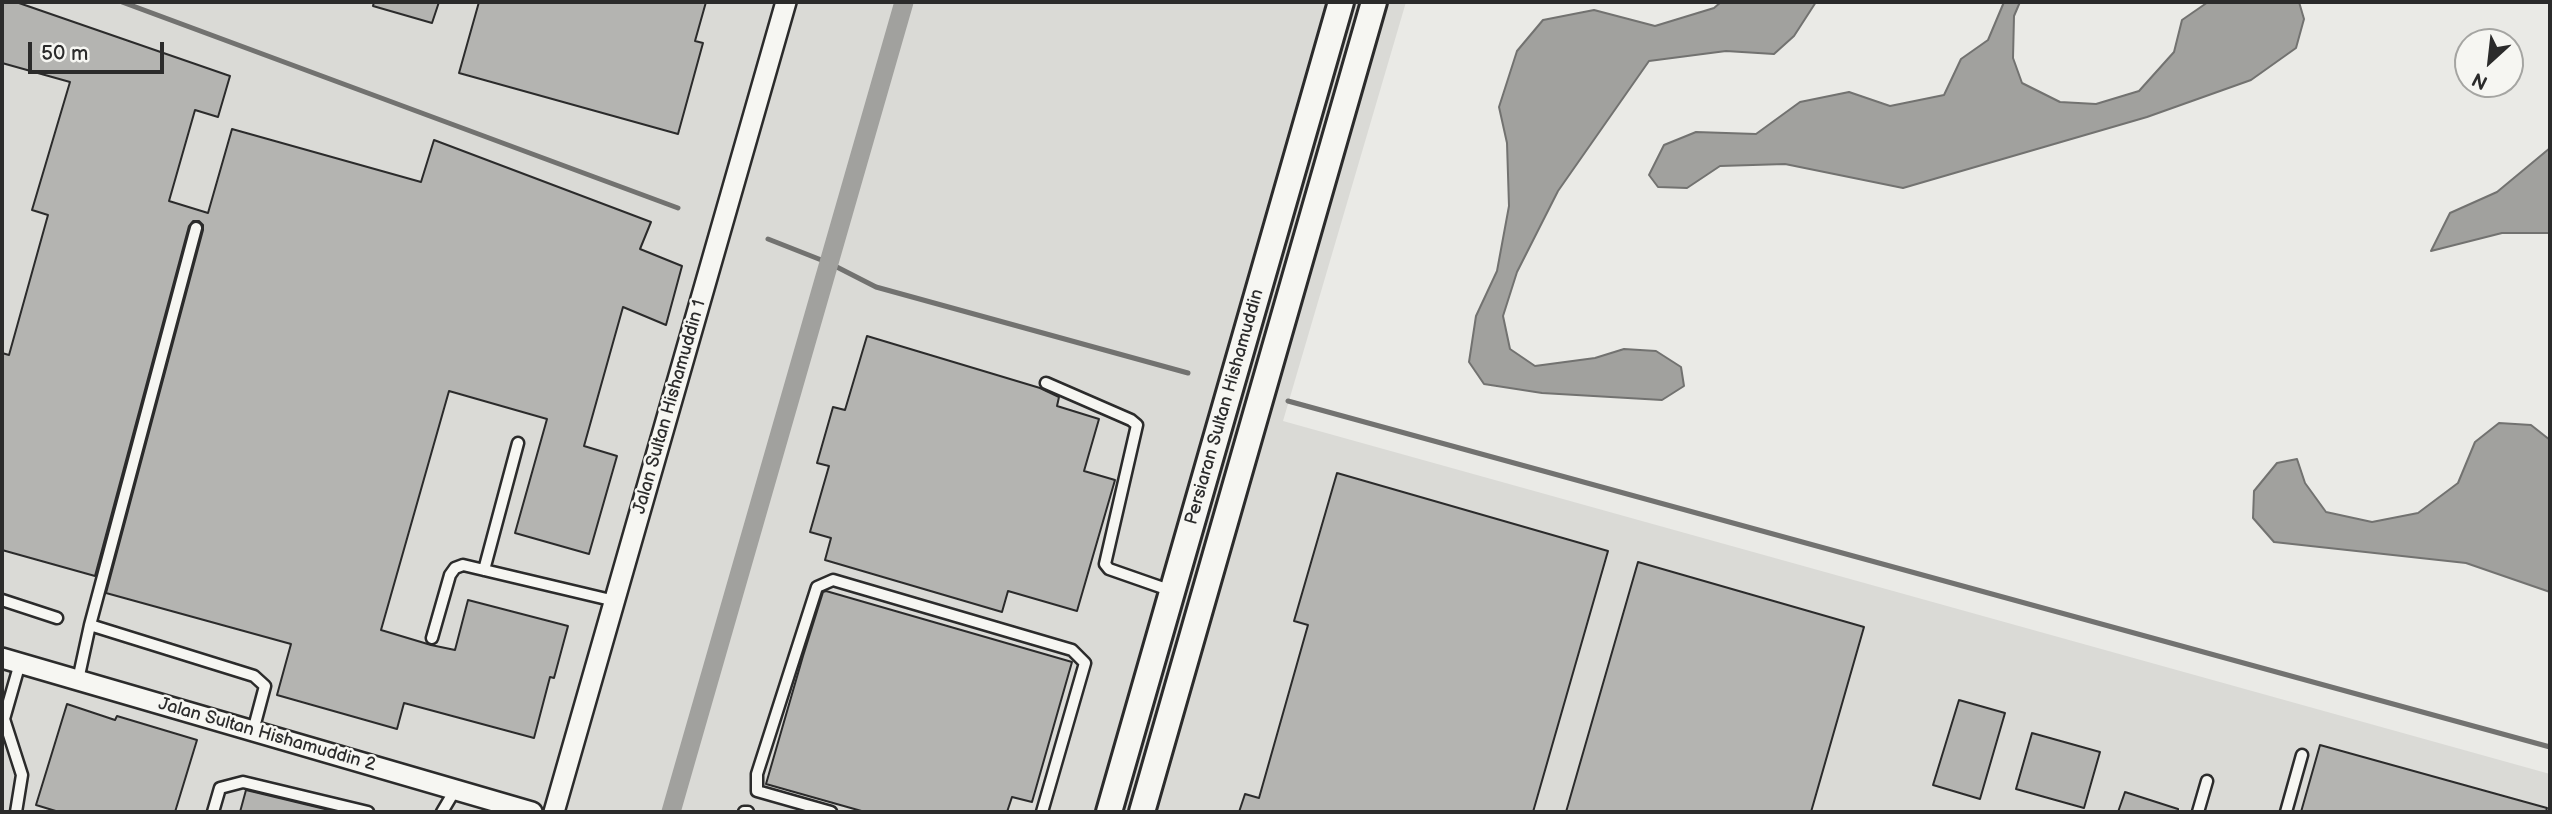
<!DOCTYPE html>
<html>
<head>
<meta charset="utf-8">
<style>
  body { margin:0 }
  #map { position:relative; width:2552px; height:814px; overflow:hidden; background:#eaeae6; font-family:"Balsamiq Sans",sans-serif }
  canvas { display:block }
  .frame { position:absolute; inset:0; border:4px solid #2b2b2b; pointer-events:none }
  .north { position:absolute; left:2454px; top:28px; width:70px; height:70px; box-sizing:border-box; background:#f6f6f2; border:2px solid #a5a5a2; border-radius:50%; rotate:207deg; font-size:19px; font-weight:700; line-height:28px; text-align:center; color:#2b2b2b }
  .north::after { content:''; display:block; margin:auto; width:24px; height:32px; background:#2b2b2b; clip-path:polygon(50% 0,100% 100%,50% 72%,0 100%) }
  .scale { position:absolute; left:28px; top:42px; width:136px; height:32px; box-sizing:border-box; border:4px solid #2b2b2b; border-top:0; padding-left:9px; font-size:21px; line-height:24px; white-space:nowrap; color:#2b2b2b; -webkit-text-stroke:5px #f6f6f2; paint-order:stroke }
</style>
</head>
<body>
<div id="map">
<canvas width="2552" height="814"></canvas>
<div class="frame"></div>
<div class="north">N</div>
<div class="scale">50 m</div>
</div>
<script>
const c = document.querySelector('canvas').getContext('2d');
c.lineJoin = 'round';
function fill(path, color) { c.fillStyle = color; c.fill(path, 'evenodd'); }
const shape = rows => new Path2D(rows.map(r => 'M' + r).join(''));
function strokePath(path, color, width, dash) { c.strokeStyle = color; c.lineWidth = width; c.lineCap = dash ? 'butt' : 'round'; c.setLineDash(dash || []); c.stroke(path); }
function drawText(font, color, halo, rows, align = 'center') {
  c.font = font + ' "Balsamiq Sans",sans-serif'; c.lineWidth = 5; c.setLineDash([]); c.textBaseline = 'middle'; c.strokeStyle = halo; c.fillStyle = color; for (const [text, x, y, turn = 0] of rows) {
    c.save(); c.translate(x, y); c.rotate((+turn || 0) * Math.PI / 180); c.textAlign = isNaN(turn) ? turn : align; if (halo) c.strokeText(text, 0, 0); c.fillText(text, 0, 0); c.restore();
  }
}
fill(shape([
  [2,2,1406,2,1283,421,2550,774,2550,812,2,812]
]), '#dadad6');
const water = shape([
  [1721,2,1816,2,1794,36,1774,54,1726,51,1649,61,1558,191,1517,272,1503,316,1510,349,1535,366,1595,358,1624,349,1656,351,1681,367,1684,386,1662,400,1542,393,1484,384,1469,362,1476,316,1497,271,1509,206,1507,143,1499,107,1517,51,1543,20,1594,10,1655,26,1714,8,1721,2],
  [2004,2,2020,2,2014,16,2013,58,2022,83,2060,102,2096,104,2139,91,2174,52,2182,20,2208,2,2299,2,2304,19,2296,48,2251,80,2147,117,1903,188,1785,164,1720,166,1687,188,1658,187,1649,175,1664,145,1696,132,1756,134,1800,102,1849,92,1890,106,1944,95,1961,59,1988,40,2004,2],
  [2550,148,2550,233,2502,233,2431,251,2450,213,2497,192,2550,148],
  [2499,423,2531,425,2550,440,2550,592,2466,563,2274,542,2253,518,2254,491,2277,463,2297,459,2305,483,2326,512,2372,522,2418,513,2458,483,2475,442,2499,423]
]);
fill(water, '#a1a19e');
strokePath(water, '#727270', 2);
strokePath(shape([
  [122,2,678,208],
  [768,239,829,263,876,287,1188,373],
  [1288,401,2550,747]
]), '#727270', 5);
strokePath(shape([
  [671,812,904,2]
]), '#a1a19e', 19);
const building = shape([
  [2,2,16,2,230,76,218,117,195,110,169,201,208,213,232,129,421,182,434,140,651,222,640,249,682,266,666,325,623,307,584,446,617,456,589,554,515,533,547,419,449,391,381,630,431,645,455,650,468,600,568,626,554,678,550,677,534,738,404,703,397,729,277,695,291,644,106,593,203,230,203,225,199,221,193,221,189,226,95,576,2,550,2,353,9,355,48,215,32,210,70,82,2,63,2,2],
  [374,2,439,2,432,23,373,6,374,2],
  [479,2,706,2,695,41,703,43,678,134,459,73,479,2],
  [867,336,1040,388,1059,397,1057,406,1099,419,1084,471,1115,480,1077,611,1008,591,1002,612,825,560,831,538,810,532,829,466,817,463,833,407,845,410,867,336],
  [1337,473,1608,551,1533,812,1239,812,1245,794,1259,798,1308,625,1294,621,1337,473],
  [1638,562,1864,627,1811,812,1566,812,1638,562],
  [826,591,1072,662,1032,802,1012,797,1007,812,865,812,766,784,803,656,823,592,826,591],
  [1959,700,2005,713,1980,799,1933,785,1959,700],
  [67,704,115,720,117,716,197,740,175,812,59,812,36,805,67,704],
  [2032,733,2100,752,2084,808,2016,789,2032,733],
  [2320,745,2547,808,2546,812,2301,812,2320,745],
  [246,790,329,810,329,812,240,812,246,790],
  [2125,792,2178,809,2178,812,2118,812,2125,792]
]);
fill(building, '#b4b4b1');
strokePath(building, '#2b2b2b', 2);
const service = shape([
  [1046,383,1131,420,1137,425,1105,564,1109,569,1172,591],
  [484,570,518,443],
  [2,600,57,618],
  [90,625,254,676,265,686,253,731],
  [432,638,450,575,455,568,463,565,615,601],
  [78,680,90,625,196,228],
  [16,812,22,775,4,719,20,663],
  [213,812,220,788,243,782,368,812],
  [442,812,455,790],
  [744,812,748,812],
  [831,812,757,791,757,774,817,587,833,580,1072,650,1085,663,1042,812],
  [2198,812,2207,781],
  [2286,812,2302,755]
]);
const minor = shape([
  [2,658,532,812],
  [554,812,786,2]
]);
const tertiary = shape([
  [1109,812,1341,2],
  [1142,812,1374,2]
]);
strokePath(service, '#2b2b2b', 15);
strokePath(minor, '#2b2b2b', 24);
strokePath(tertiary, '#2b2b2b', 30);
strokePath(service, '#f6f6f2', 10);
strokePath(minor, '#f6f6f2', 19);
strokePath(tertiary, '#f6f6f2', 24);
drawText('18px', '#2b2b2b', '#f6f6f2', [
  ["Jalan Sultan Hishamuddin 1",670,407,-74],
  ["Persiaran Sultan Hishamuddin",1225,407,-74],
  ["Jalan Sultan Hishamuddin 2",267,735,16]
]);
</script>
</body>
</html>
